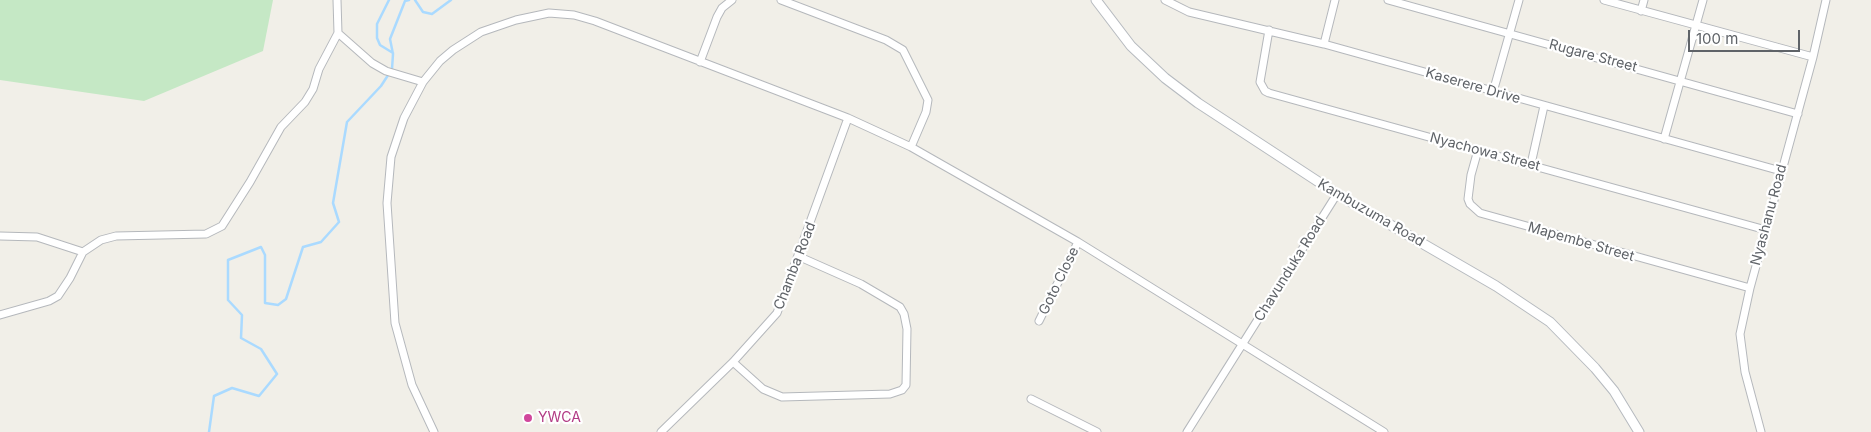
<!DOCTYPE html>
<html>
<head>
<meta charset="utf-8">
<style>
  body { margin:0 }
  #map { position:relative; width:1871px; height:432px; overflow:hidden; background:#f1efe8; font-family:Inter,sans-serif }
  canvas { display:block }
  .scale { position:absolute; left:1688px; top:30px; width:112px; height:22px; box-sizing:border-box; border:2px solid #5f6368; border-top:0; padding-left:6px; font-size:15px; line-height:18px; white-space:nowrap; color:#5f6368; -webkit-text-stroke:4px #fff; paint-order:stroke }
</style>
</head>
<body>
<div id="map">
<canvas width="1871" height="432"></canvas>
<div class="scale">100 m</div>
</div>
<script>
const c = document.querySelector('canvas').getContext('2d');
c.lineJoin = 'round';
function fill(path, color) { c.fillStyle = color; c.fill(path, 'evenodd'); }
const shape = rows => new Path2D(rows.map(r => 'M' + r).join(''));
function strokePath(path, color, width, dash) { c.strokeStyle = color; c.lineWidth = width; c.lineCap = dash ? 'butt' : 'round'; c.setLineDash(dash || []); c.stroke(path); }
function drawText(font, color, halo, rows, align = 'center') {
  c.font = font + ' Inter,sans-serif'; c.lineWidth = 4.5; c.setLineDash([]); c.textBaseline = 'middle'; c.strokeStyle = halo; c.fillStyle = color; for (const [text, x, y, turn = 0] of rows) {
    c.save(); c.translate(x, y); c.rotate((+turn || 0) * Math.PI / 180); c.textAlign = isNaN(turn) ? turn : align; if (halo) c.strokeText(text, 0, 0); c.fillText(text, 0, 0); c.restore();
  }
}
fill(shape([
  [0,0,273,0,263,51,144,101,0,80]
]), '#c5e8c5');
strokePath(shape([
  [389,0,377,24,377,38,380,45,393,53],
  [415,0,423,12,432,14,451,0],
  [209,432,214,396,232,388,259,396,277,374,261,349,241,338,242,315,228,300,228,260,261,247,265,255,265,303,278,305,286,299,303,247,321,242,339,222,333,203,347,122,381,86,392,69,393,54,390,39,405,1,409,0]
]), '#aadaff', 2.5);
const minor = shape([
  [781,0,886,40,903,50,928,100,926,112,911,147],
  [1165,0,1189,12,1324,44,1781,171],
  [1388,0,1798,114],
  [1604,0,1813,57],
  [1641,11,1644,0],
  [1269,30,1260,82,1265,91,1269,93,1766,230],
  [338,33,372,63,386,71,423,82],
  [1324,44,1335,0],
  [700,62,717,17,722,8,732,0],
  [1493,92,1519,0],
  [1664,139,1703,0],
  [1478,150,1471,175,1468,199,1470,204,1480,213,1750,288],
  [1531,164,1544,106],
  [0,236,37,237,83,252],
  [0,315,49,301,58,296,70,278,83,252,101,240,116,236,206,234,222,226,250,182,281,127,305,102,313,89,319,69,338,33,337,0],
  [1039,321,1078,242],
  [733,362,763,389,782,397,890,394,902,390,906,385,907,329,904,314,900,307,861,284,800,257],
  [1031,399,1097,432],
  [434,432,412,385,395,323,387,203,391,157,404,118,423,82,440,61,453,50,481,32,516,20,549,13,574,15,595,21,848,118,911,147,1078,242,1384,432],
  [661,432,733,362,777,313,848,118],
  [1187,432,1337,194],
  [1761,432,1745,372,1740,334,1750,288,1813,57,1826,0]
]);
const secondary = shape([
  [1096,0,1131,46,1165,78,1198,103,1337,194,1496,286,1550,322,1595,368,1614,391,1639,432]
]);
strokePath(minor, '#b5b8bc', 9);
strokePath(secondary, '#b6babf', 11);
strokePath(minor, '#fff', 7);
strokePath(secondary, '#fff', 9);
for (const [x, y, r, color] of [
  [528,418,5,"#d1479c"]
]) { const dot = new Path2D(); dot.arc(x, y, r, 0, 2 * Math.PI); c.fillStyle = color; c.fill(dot); strokePath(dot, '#fff', 2); }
drawText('14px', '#5f6368', '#fff', [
  ["Rugare Street",1593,56,15],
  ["Kaserere Drive",1473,86,16],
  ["Nyachowa Street",1485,152,15],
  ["Kambuzuma Road",1371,213,30],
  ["Nyashanu Road",1769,215,-75],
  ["Mapembe Street",1581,242,16],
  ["Chamba Road",795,266,-69],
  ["Chavunduka Road",1290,269,-58],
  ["Goto Close",1059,281,-64]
]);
drawText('14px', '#b23c85', '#fff', [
  ["YWCA",538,418]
], 'left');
</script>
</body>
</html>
